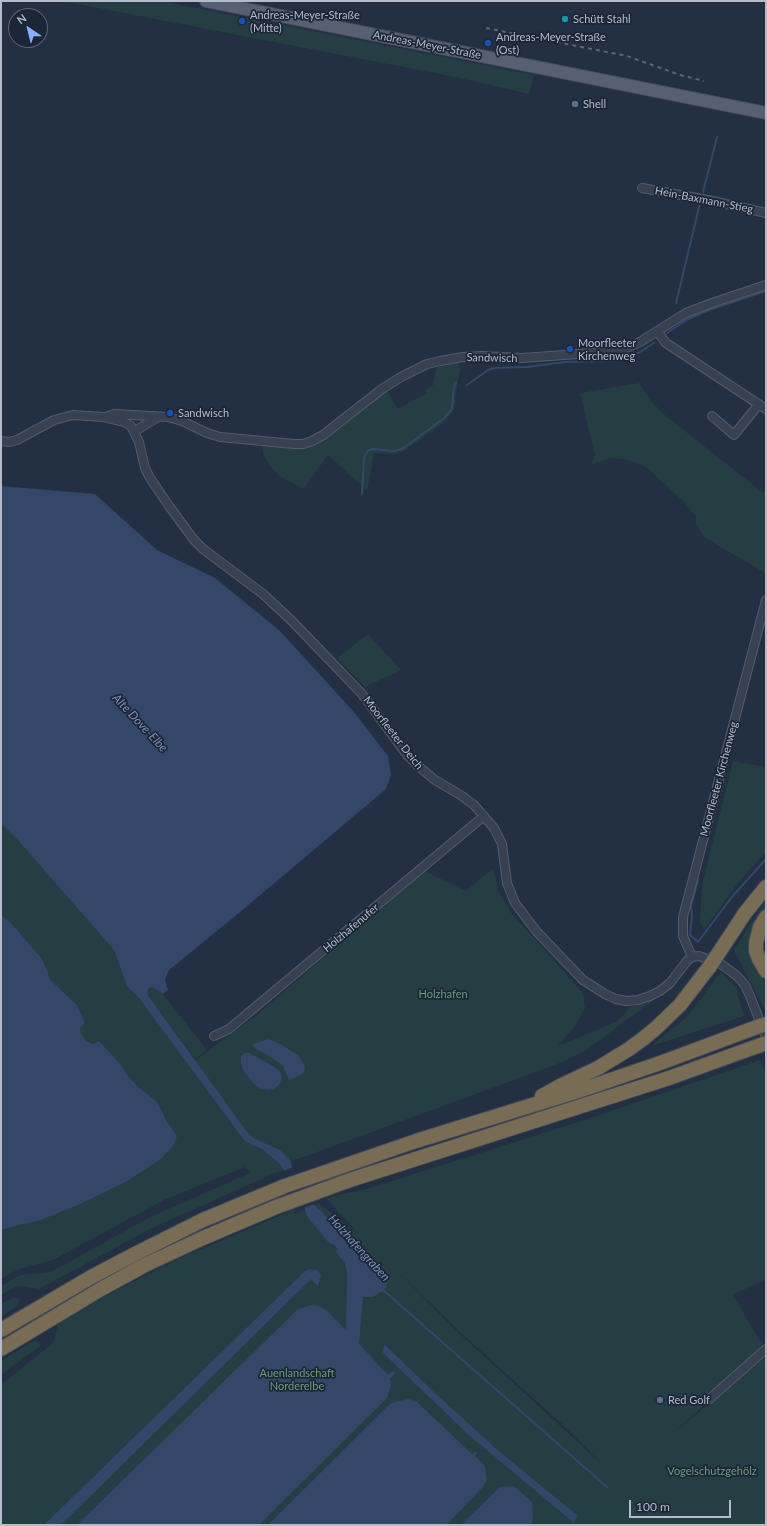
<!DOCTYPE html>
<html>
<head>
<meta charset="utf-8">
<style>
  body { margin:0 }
  #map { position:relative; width:767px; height:1526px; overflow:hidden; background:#232f42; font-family:Lato,sans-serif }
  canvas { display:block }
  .frame { position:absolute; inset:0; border:2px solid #b4bccc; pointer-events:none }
  .north { position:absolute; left:8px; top:8px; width:40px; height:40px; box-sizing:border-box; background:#1c2637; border:1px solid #596273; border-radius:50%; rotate:325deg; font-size:11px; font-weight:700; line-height:16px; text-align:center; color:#b4bccc }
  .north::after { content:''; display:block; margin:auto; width:14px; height:18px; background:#87aeff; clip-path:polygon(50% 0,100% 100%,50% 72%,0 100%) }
  .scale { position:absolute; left:629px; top:1500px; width:102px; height:18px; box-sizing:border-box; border:2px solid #b4bccc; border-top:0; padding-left:5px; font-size:12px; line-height:14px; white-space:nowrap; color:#b4bccc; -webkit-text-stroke:3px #1c2637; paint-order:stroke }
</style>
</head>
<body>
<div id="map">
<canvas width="767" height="1526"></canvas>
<div class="frame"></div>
<div class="north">N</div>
<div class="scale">100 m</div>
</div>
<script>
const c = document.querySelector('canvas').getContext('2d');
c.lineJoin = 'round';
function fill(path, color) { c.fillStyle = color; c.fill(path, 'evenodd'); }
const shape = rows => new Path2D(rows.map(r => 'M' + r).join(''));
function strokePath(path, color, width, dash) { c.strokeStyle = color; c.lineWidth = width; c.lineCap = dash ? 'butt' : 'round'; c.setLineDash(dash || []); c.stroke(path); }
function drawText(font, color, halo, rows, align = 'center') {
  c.font = font + ' Lato,sans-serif'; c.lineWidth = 3.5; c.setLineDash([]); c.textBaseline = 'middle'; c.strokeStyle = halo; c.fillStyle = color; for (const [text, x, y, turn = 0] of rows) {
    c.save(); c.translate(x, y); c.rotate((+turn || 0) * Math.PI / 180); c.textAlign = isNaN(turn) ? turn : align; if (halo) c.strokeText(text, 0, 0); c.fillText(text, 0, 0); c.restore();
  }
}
fill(shape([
  [62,1,161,1,534,75,529,94,455,77],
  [454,362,458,363,460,368,454,409,446,421,404,451,395,454,374,453,367,491,328,455,304,489,279,476,270,466,263,454,262,444,294,447,313,445,387,390,398,409,426,393,425,390,433,385,437,365],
  [639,383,651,401,666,416,762,492,766,491,765,573,704,537,696,525,696,517,684,502,645,466,628,460,611,458,591,465,595,455,580,393],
  [368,634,401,670,365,687,337,658],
  [733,761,766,767,766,852,741,879,704,929,700,923,702,885],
  [1,814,114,950,127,986,139,998,189,1065,259,1013,425,871,466,891,493,868,499,893,512,914,583,993,585,1008,574,1027,558,1046,618,1021,630,1007,655,999,585,1051,555,1065,301,1158,291,1161,290,1159,277,1161,284,1169,152,1228,39,1289,22,1286,15,1287,1,1295,1,1286,20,1275,51,1272,150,1217,250,1173,245,1167,164,1200,53,1260,19,1269,1,1279],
  [766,900,766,910,763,913,749,951,753,965,766,981,765,1010,734,950],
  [721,972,736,987,744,1016,651,1046,688,1016],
  [152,987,163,994,207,1050,195,1059,147,994,148,989],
  [760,1060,766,1076,766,1283,764,1280,733,1295,763,1346,704,1396,709,1401,671,1435,766,1356,766,1525,1,1525,1,1385,54,1342,58,1323,111,1293,176,1260,295,1209,295,1214,319,1203,359,1234,326,1198,370,1188,591,1118],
  [384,1258,462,1334,562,1424,605,1467,460,1334],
  [12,1298,17,1298,19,1301,18,1305,1,1317,1,1304],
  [34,1341,38,1341,41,1344,40,1346,1,1375,1,1361]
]), '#253e43');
fill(shape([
  [1,486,95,494,157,550,215,578,279,630,354,712,388,756,391,775,386,789,239,913,169,970,165,979,168,990,163,994,152,987,148,989,147,994,247,1132,255,1139,280,1150,291,1161,292,1167,314,1205,320,1210,387,1283,386,1288,373,1297,363,1297,359,1344,388,1375,394,1371,395,1374,390,1378,391,1387,387,1398,259,1525,77,1525,297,1310,311,1305,319,1306,326,1310,346,1330,347,1273,345,1263,336,1252,337,1248,334,1245,329,1243,306,1215,305,1209,280,1164,262,1149,252,1145,244,1140,139,998,127,986,114,950,18,840,1,823],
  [1,915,12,924,41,958,47,970,50,980,77,1005,85,1023,80,1028,81,1034,86,1041,93,1044,99,1041,120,1064,127,1075,138,1087,157,1102,166,1120,177,1136,173,1146,161,1159,127,1181,78,1205,38,1221,14,1226,1,1230],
  [269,1039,282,1045,299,1056,305,1066,304,1072,299,1076,289,1080,283,1066,271,1057,254,1048,253,1044],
  [245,1053,249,1053,273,1066,280,1072,282,1078,279,1085,274,1089,268,1090,261,1089,254,1084,243,1070,241,1062,241,1056],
  [309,1269,317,1270,321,1275,318,1286,311,1279,61,1525,44,1525,304,1272],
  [384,1344,435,1393,494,1447,578,1516,573,1522,470,1436,383,1353],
  [408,1399,416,1401,472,1454,475,1451,477,1453,475,1456,485,1466,487,1480,482,1488,446,1525,268,1525,391,1403],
  [514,1486,532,1502,533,1519,531,1525,461,1525,500,1487]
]), '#344769');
fill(shape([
  [293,1167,314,1204,302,1209,283,1171]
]), '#232f42');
strokePath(shape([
  [703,192,717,137],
  [676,303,700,203],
  [667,333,688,319,712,309,766,291],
  [467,385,488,370,494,368,527,367,565,362,617,361,640,352,654,343],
  [362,494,364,457,368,451,373,449,394,451,402,449,443,419,452,409,454,386,456,383],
  [698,880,691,906,692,915,690,935,698,942,731,898,766,859],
  [382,1289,608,1488]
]), '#344769', 2);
const minor = shape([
  [642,188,708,200,766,213],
  [657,331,666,343,766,409],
  [108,416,114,414,168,417,182,421,207,433,220,437,294,444,303,444,312,441,323,435,382,389,401,377,427,364,440,361,463,357,482,356,522,358,620,351,640,342,686,313,712,303,766,285],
  [712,416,734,435,759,404],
  [135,431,158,417],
  [1,441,9,442,17,440,54,420,73,415,103,417,124,422,131,426,139,442,145,468,150,478,169,506,194,540,203,549,263,594,292,621,362,694,408,756,418,766,435,780,462,796,474,805,494,828,502,844,507,883,515,903,537,932,583,980,605,994,616,999,626,1001,638,1000,650,996,660,991,670,983,687,961,692,957,699,956,721,964,737,976,745,985,750,996,766,1037],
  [692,957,683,936,683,917,766,600],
  [214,1036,229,1029,484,816],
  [708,1400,766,1349]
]);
const primary = shape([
  [206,1,766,113]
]);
const motorway = shape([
  [766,917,760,927,756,943,756,951,759,959,766,971],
  [716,957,745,913,766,887],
  [542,1096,562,1085,598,1068,629,1049,644,1038,655,1029,680,1005,710,966],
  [1,1330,93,1276,137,1253,203,1220,285,1186,416,1141,578,1091,663,1062,757,1027],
  [1,1349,101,1289,145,1265,203,1238,276,1207,350,1180,669,1078,766,1043]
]);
strokePath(minor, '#535c6c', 10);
strokePath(primary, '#414a5b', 14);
strokePath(motorway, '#404959', 16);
strokePath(minor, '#384152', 8);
strokePath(primary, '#566072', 12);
strokePath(motorway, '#796c54', 14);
strokePath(shape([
  [486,28,627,56,680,75,704,81]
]), '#596579', 2, [4, 4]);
const motorwayBridge = shape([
  [710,966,716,957],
  [757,1027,766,1024]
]);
strokePath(motorwayBridge, '#404959', 16, []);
strokePath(motorwayBridge, '#796c54', 14);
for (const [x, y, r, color] of [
  [565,19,4,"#0f9aa8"],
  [242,21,4,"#1a4fb4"],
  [488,43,4,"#1a4fb4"],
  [575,104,4,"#5c6f8a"],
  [570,349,4,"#1a4fb4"],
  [170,413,4,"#1a4fb4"],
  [660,1400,4,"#5c6f8a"]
]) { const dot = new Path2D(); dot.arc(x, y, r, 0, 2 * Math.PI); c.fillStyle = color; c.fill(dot); strokePath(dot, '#1c2637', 1.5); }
drawText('11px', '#b4bccc', '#1c2637', [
  ["Andreas-Meyer-Straße",250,15],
  ["(Mitte)",250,28],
  ["Schütt Stahl",573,19],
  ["Andreas-Meyer-Straße",496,37],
  ["(Ost)",496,50],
  ["Shell",583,104],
  ["Moorfleeter",578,343],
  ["Kirchenweg",578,356],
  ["Sandwisch",178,413],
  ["Red Golf",668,1400]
], 'left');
drawText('11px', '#b4bccc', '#1c2637', [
  ["Andreas-Meyer-Straße",427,45,11],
  ["Hein-Baxmann-Stieg",704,200,11],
  ["Sandwisch",492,358,1],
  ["Moorfleeter Deich",393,733,52],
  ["Moorfleeter Kirchenweg",719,779,-75],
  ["Holzhafenufer",351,928,-40]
]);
drawText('11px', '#699f79', '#1c2637', [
  ["Holzhafen",443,994],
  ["Auenlandschaft",297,1373],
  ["Norderelbe",297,1386],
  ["Vogelschutzgehölz",712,1471]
]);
drawText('italic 12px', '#7a90b6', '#1c2637', [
  ["Alte Dove-Elbe",140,723,47],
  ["Holzhafengraben",359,1248,48]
]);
</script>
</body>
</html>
